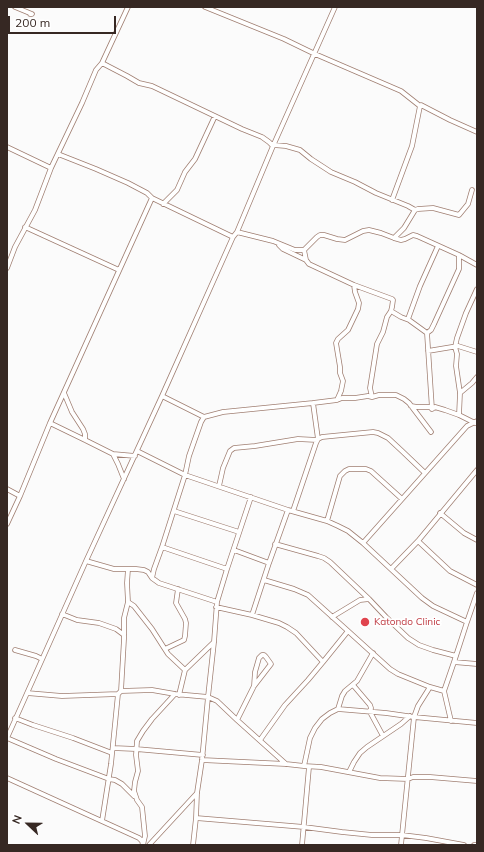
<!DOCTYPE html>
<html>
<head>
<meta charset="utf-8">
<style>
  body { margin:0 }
  #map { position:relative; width:484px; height:852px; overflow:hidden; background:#fbfbfb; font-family:Mulish,sans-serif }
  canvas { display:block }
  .frame { position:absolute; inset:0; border:8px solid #362823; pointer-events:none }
  .north { position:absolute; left:8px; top:804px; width:40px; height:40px; -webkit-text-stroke:3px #fff; paint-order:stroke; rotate:292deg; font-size:11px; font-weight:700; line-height:16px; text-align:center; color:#362823 }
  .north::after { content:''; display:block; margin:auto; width:14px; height:18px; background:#362823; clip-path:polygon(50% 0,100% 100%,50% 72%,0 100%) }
  .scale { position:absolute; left:8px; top:16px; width:108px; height:18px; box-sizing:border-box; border:2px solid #362823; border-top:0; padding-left:5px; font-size:12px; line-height:14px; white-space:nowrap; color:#362823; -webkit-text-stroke:3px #fff; paint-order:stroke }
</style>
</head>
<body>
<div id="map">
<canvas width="484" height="852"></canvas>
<div class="frame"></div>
<div class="north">N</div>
<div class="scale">200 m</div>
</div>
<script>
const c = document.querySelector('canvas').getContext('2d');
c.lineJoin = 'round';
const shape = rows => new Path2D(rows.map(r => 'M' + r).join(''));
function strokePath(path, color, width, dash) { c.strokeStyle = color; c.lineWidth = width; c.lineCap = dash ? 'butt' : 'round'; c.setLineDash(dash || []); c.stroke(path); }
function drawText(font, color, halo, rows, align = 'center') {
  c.font = font + ' Mulish,sans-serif'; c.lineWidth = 3.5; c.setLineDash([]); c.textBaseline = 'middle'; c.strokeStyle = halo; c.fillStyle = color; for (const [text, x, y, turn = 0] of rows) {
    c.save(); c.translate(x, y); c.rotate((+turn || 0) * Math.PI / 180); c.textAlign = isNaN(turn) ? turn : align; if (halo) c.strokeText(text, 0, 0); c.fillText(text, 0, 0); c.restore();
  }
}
const minor = shape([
  [15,7,32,14,30,14],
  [205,7,284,39,315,54,401,91,420,106,421,105,450,120,477,132],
  [102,63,127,76,139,83,152,86,242,129,262,137,269,142,273,146],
  [274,145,286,146,300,150,311,159,331,172,355,182,376,193,408,206,415,210],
  [7,147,51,168],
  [58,154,96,169,128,183,147,193,152,198],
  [392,200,412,146,420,106],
  [163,204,177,190,185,172,195,159,215,116],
  [25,227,119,270],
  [237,232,273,241,295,250,304,250,317,237,320,235,324,235,337,239,345,240,363,231,369,230,381,233,394,238,401,240,405,239,413,235,417,236,459,255,477,265],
  [394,238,404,228,415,210,418,209,433,208,459,215,468,204,472,190],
  [279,245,283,249,306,260],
  [304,250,306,260,309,264,354,285,392,299,393,300,392,307,391,311],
  [7,268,15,247,35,210,51,168,82,103,96,70,102,63,128,7],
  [408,319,420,286,438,246],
  [427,333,431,330,434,324,459,269,459,255],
  [428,351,458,346,477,352],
  [64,393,72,412,83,429,85,434,85,440],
  [460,393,472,383,477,377],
  [162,396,204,417],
  [372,397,370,388,377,344,383,332,387,317,391,311,401,317,409,320,427,333,432,409],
  [337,400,341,391,343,381,340,373,340,367,336,343,338,339,348,330,358,309,359,303,355,292,354,285],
  [313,403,337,400,342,398,355,398,368,396,372,397,379,395,396,395,404,399,409,403,431,432],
  [411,406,417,407,430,407,432,409,435,407,445,410,459,415,475,423],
  [459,415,460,393,456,366,457,354,455,347,457,338,466,313,477,289],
  [50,423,85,440,113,454,118,464,124,479],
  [137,451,185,475,189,456,201,422,204,417,223,412,313,403,318,439],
  [113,454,135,456],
  [219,486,223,468,230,451,234,448,255,446,298,439,317,440],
  [7,489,20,496],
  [174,511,239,532],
  [293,511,316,443,318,439,322,437,373,432,378,433,388,438,402,451,425,473],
  [440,513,464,533,477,540],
  [327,521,340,476,345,471,349,469,366,469,371,471,402,499],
  [7,524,20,496,50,423,152,198,233,237],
  [418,541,450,571,477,585],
  [363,543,467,426,477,421],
  [275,544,318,556,324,558,330,562,369,599,360,600,332,617],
  [162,547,227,569],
  [234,550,269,563],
  [86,561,114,569,136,569,144,570,148,572,152,578],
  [391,569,418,541,477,470],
  [264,580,294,589,308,595,348,631],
  [369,599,386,617,408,638,419,645,433,650,456,656],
  [128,602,134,606,152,629,168,654,185,670],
  [216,607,252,615,279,623,287,627,296,633,323,662,348,631,390,669,398,674,430,687,444,691,454,662,467,622,433,606,422,598,363,543,348,531,338,526,327,521,288,510,185,475,162,547,154,569,152,578,159,583,217,602],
  [62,614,77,620,99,623,116,629,124,635],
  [252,615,269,563,288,510],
  [467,622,477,593],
  [165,649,184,640,185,636,186,623,185,619,176,603,178,589],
  [15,650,36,656,42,659],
  [454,662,477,664],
  [353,685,370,705,371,708,370,712,383,736],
  [121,691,124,639,124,618,128,602,127,583,128,569],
  [444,691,451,721],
  [27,693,62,696,118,694,121,691,152,690,175,694,208,697,217,701,237,720,286,764],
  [179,695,185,670,214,642],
  [338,709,342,696,345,691,357,681,373,653],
  [15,718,33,725,73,738,112,753],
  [237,720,254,686,271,664,266,657,264,655,262,655,259,658,255,672,254,686],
  [7,738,86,561,162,396,233,237,237,232,273,146,335,7],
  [7,738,56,759,109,779,115,780,122,784,134,796],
  [260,740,285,705,308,680,323,662],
  [113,748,136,749,203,755],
  [202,760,286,764,304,766,321,767,380,778,408,779,413,777,430,777,477,781],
  [304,766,310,738,315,728,322,719,330,713,338,709,386,713,414,717,477,723],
  [349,772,354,762,360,753,367,747,401,724,410,716],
  [7,778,139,838,142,841,143,845],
  [196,818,304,827,342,832,372,835,402,835,426,838,464,845],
  [102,821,111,764,118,694],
  [143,845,145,836,142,807,137,800,134,791,135,782,138,771,136,755,137,741,143,731,152,719,175,694],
  [149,845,197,793],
  [193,845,196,818,197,793,202,760,208,697,214,642,217,602,227,569,251,497],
  [302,845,309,767],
  [401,845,414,717,418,706,430,687],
  [474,845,477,845]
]);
strokePath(minor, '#a07f72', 5.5);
strokePath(minor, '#fff', 4);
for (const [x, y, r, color] of [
  [365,622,5,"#e0444e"]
]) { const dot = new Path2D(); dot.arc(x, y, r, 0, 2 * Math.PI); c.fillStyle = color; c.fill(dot); strokePath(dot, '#fff', 1.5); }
drawText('10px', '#be3a42', '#fff', [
  ["Katondo Clinic",374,622]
], 'left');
</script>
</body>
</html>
